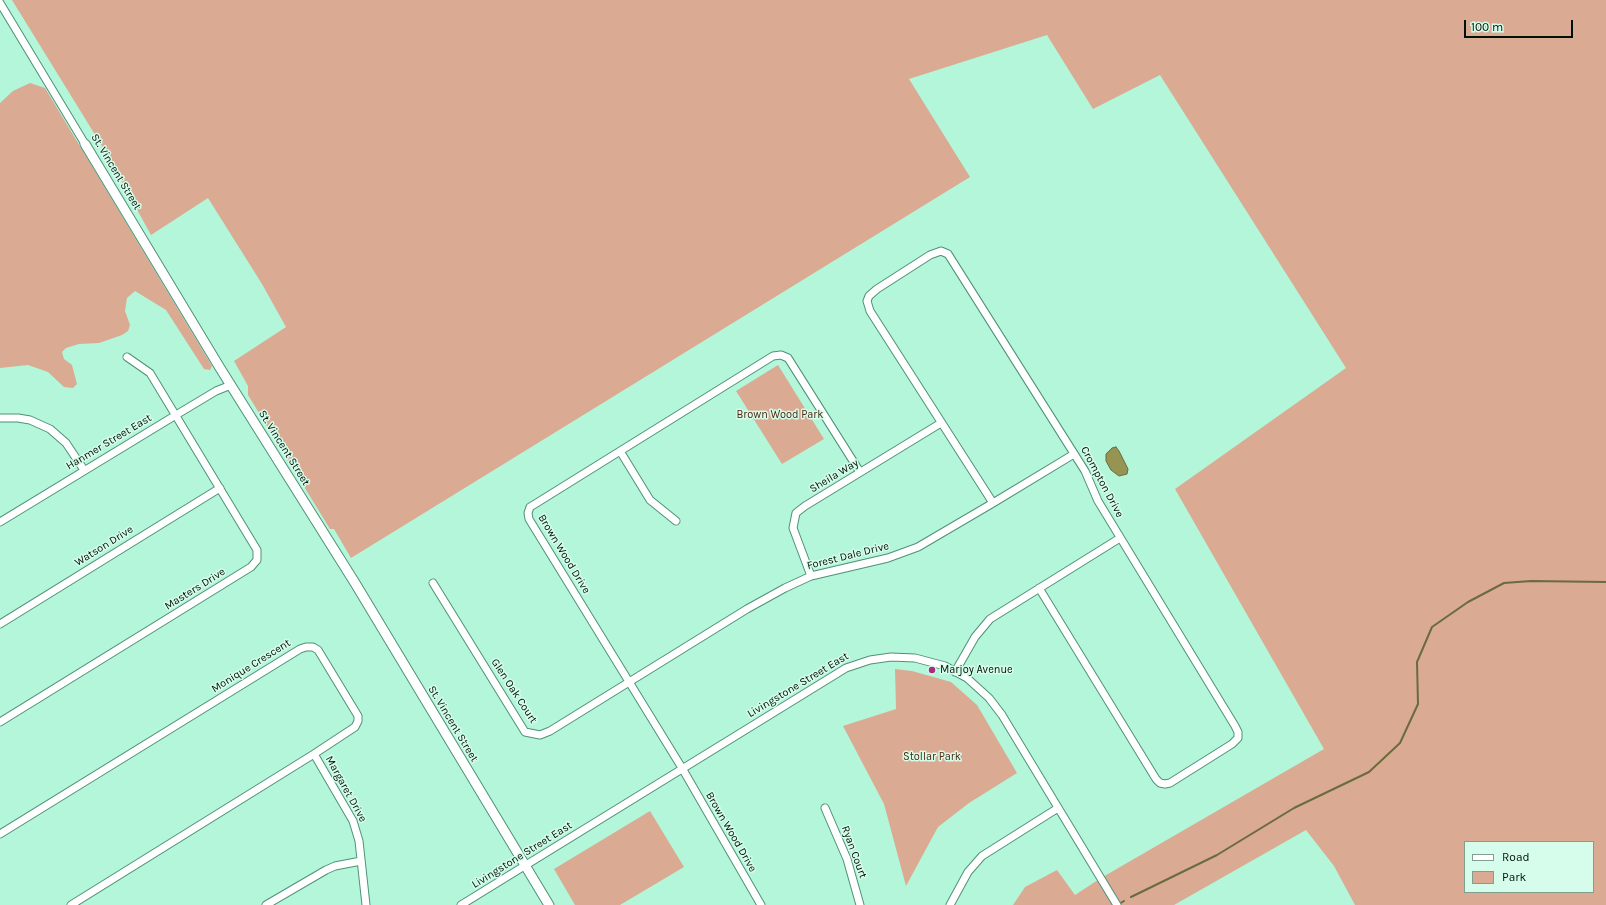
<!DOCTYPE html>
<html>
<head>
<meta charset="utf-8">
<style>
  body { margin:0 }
  #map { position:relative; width:1606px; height:905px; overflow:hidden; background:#b3f6da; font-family:Karla,sans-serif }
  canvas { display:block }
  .legend { position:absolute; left:1464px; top:841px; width:130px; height:52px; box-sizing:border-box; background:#d6fdeb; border:1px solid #809f90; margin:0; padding:5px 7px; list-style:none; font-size:12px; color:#001108 }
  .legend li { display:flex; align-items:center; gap:8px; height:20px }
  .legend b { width:20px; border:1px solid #809f90 }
  .scale { position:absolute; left:1464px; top:20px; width:109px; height:18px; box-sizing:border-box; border:2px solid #001108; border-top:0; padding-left:5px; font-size:12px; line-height:14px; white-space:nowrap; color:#001108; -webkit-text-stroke:3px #d6fdeb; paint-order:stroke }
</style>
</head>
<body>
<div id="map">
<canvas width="1606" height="905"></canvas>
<ul class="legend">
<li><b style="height:5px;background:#fff"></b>Road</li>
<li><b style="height:11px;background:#dbaa93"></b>Park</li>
</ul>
<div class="scale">100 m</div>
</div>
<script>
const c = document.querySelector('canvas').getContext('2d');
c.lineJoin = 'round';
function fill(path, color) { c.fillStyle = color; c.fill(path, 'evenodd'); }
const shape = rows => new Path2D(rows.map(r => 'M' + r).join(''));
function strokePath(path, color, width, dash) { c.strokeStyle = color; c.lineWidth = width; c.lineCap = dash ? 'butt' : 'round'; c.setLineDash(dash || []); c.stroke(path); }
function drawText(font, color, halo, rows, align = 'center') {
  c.font = font + ' Karla,sans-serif'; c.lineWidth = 3; c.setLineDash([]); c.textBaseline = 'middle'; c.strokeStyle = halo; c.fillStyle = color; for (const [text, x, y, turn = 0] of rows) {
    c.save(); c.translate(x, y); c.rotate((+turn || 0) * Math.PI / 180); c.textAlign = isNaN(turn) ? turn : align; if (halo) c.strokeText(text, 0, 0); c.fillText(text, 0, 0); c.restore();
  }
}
fill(shape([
  [12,0,1606,0,1606,905,1355,905,1334,866,1306,830,1174,905,1013,905,1025,887,1057,870,1075,895,1101,878,1324,749,1175,489,1346,368,1160,75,1093,109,1047,35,909,79,970,177,351,558,334,529,330,529,248,395,248,386,234,361,286,327,262,284,208,198,151,235,102,146],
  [1465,842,1593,842,1593,892,1465,892],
  [30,83,45,88,212,366,210,370,204,369,166,310,135,291,127,298,125,311,130,325,128,331,122,335,99,343,79,344,66,348,62,352,64,359,72,365,77,384,73,388,64,387,48,372,28,365,0,368,0,103,13,91],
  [778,365,824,439,782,464,736,391],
  [895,669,912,671,951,682,977,705,1017,773,969,803,938,827,906,886,884,804,843,726,896,709],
  [650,811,684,867,620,905,575,905,554,869]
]), '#dbaa93');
const water = shape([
  [1116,447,1119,451,1128,469,1127,474,1119,476,1111,470,1106,461,1106,454,1112,448,1116,447]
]);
fill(water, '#969353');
strokePath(water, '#696c3c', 1);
strokePath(shape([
  [1131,897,1217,855,1294,808,1369,772,1400,743,1418,704,1417,662,1432,627,1468,602,1504,583,1531,581,1606,582],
  [1119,904,1124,901]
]), '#696c3c', 2);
const minor = shape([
  [0,3,85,144],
  [0,418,18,418,30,420,50,429,66,443,84,470],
  [620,451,650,500,676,521],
  [993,503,870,311,867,301,869,296,877,289,930,255,941,251,948,254,1085,471,1098,501,1235,726,1238,732,1238,738,1232,744,1170,783,1165,784,1160,783,1156,779,1039,588],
  [0,522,176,415,216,391,231,385],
  [811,576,793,528,796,513,805,506,941,423],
  [433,583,525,732,540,735,550,731,747,609,785,588,811,576,888,558,918,547,993,503,1074,454],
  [0,624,220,488],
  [955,672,975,637,990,619,1120,538],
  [0,722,251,567,257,560,257,550,150,373,127,357],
  [314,754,353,821,359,841,366,905],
  [825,808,847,859,860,905],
  [0,834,300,649,306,647,313,647,318,650,358,716,358,721,355,727,314,754,71,905],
  [266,905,326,870,335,866,361,861],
  [461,905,846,668,870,660,891,657,915,658,945,666,967,678,989,698,1002,715,1117,905],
  [761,905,682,768,529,519,528,513,530,507,535,504,773,356,781,355,788,358,860,472],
  [950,905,968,872,982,856,1058,808]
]);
const major = shape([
  [85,144,220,368,355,583,549,905]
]);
strokePath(minor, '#509178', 9);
strokePath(major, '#509178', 11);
strokePath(minor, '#fff', 7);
strokePath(major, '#fff', 9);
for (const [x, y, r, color] of [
  [932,670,4,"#aa2c7c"]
]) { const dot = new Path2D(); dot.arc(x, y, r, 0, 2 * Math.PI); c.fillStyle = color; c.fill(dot); strokePath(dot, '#d6fdeb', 1.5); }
drawText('11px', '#001108', '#d6fdeb', [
  ["St. Vincent Street",116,172,59],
  ["Hanmer Street East",109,442,-31],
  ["St. Vincent Street",284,448,58],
  ["Sheila Way",834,476,-31],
  ["Crompton Drive",1102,482,62],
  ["Watson Drive",104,546,-32],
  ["Brown Wood Drive",564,554,59],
  ["Forest Dale Drive",848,556,-14],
  ["Masters Drive",195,589,-32],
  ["Monique Crescent",251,666,-32],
  ["Livingstone Street East",798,685,-31],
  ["Glen Oak Court",514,691,57],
  ["St. Vincent Street",453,724,59],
  ["Margaret Drive",346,789,61],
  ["Brown Wood Drive",731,832,60],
  ["Ryan Court",854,852,70],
  ["Livingstone Street East",522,855,-32]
]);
drawText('11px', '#4c240e', '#d6fdeb', [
  ["Brown Wood Park",780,415],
  ["Stollar Park",932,757]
]);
drawText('11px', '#001108', '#d6fdeb', [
  ["Marjoy Avenue",940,670]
], 'left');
</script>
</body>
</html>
